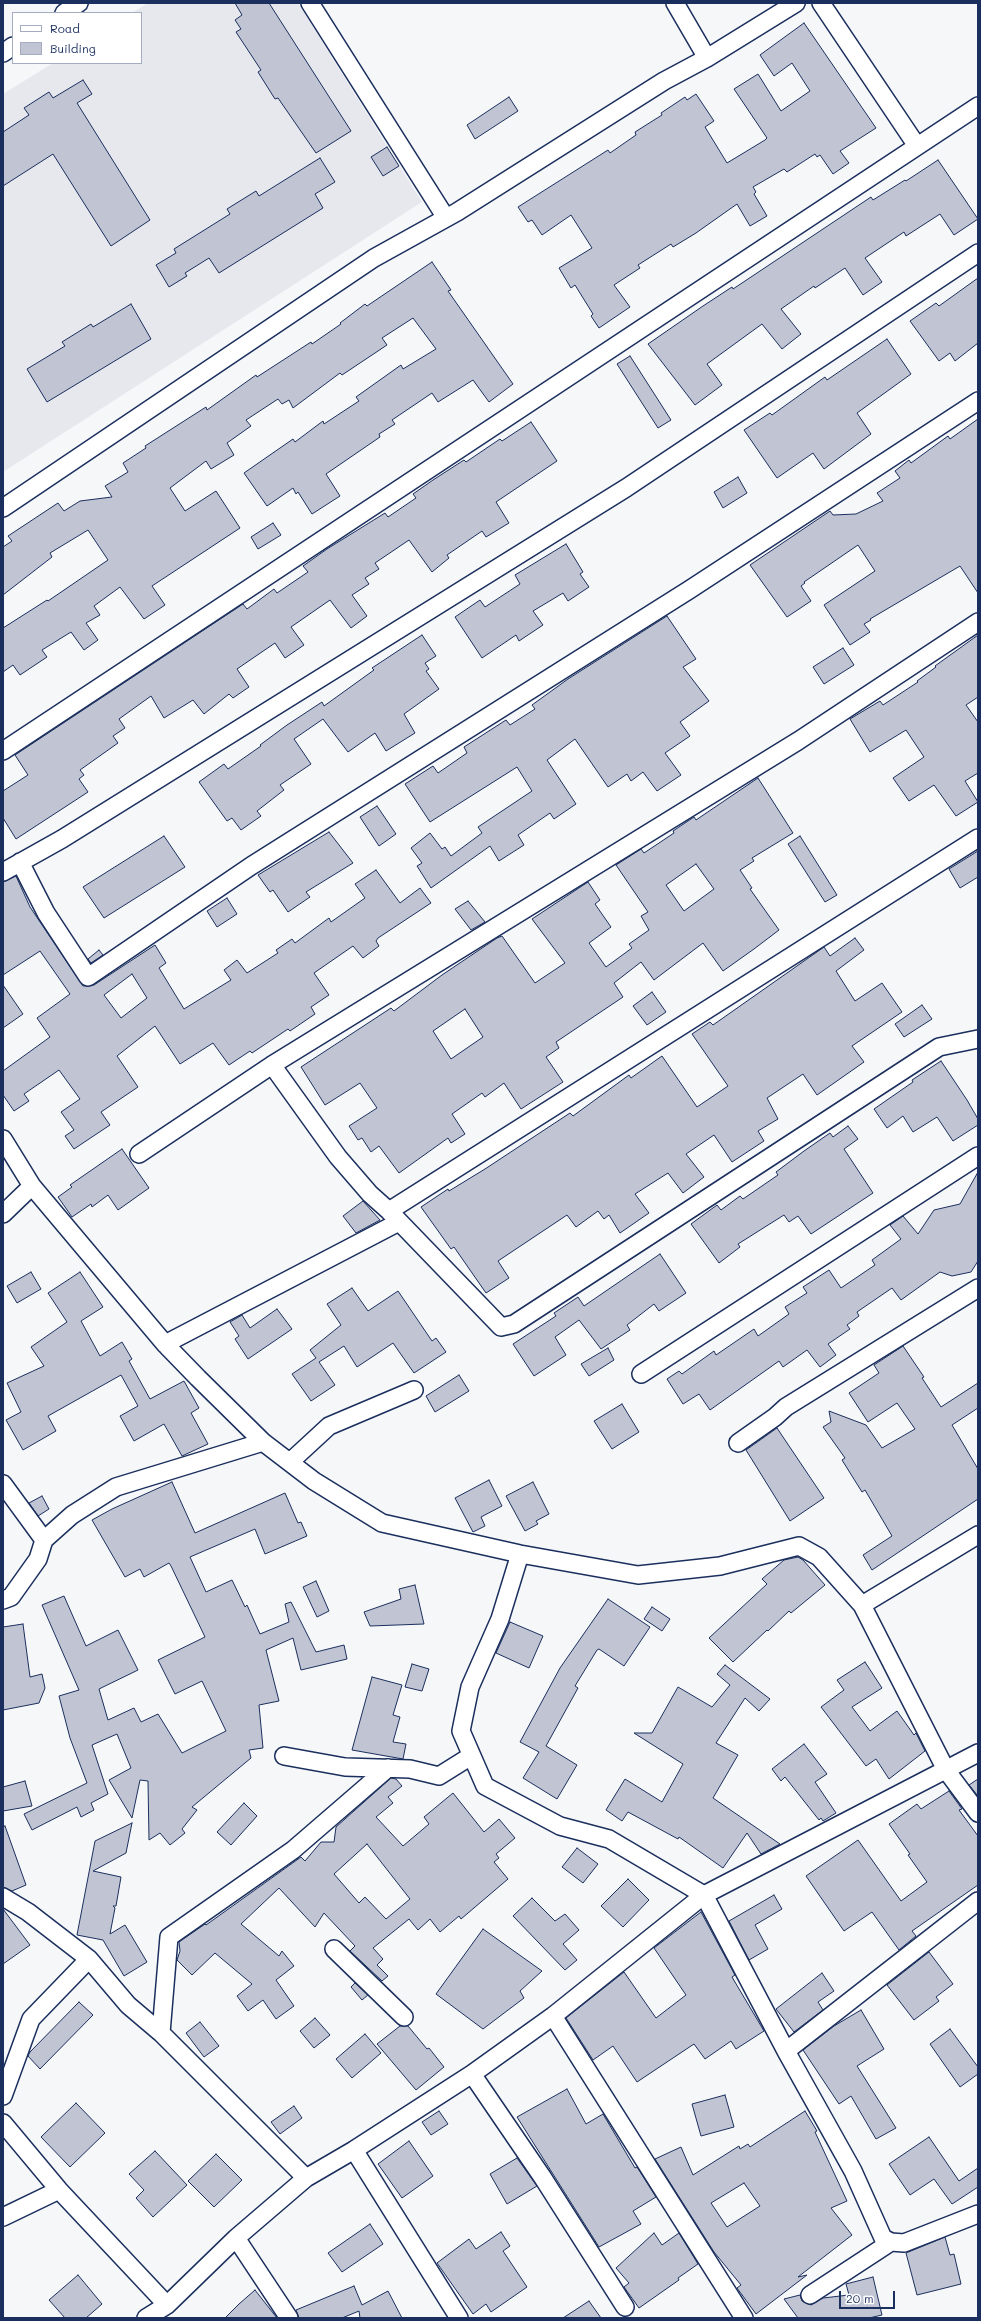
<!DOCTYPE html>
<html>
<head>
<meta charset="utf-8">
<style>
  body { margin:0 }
  #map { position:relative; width:981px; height:2321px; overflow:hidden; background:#f6f7f9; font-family:Mali,sans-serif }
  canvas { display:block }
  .frame { position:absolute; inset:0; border:4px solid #1b2f5e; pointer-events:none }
  .legend { position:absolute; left:12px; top:12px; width:130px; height:52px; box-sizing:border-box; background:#fff; border:1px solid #a4acbf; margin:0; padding:5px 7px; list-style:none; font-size:12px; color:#1b2f5e }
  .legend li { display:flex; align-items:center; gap:8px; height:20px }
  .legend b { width:20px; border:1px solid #a4acbf }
  .scale { position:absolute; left:839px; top:2291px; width:56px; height:18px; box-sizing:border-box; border:2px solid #1b2f5e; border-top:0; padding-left:5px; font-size:12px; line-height:14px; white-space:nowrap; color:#1b2f5e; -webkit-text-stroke:3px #fff; paint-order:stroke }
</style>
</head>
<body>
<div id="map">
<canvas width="981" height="2321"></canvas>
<div class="frame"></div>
<ul class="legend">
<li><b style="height:5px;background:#fff"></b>Road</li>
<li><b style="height:11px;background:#c0c4d3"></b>Building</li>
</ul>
<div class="scale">20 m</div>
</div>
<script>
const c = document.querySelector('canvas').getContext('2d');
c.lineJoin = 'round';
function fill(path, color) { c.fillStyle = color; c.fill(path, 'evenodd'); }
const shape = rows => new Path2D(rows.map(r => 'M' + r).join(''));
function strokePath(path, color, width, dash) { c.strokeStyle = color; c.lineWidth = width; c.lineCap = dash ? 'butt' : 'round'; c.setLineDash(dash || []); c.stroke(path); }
fill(shape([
  [148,3,298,3,422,202,3,472,3,94,53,63,141,63,141,13,132,13]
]), '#e6e8ee');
const building = shape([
  [235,3,269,3,351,131,316,153,278,98,275,99,258,72,261,70,236,32,241,29,235,20,242,15,235,3],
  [804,23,876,128,840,151,849,163,833,174,820,155,817,157,815,154,787,172,784,169,753,187,756,192,754,194,767,216,750,226,737,204,696,233,673,247,671,244,638,265,640,268,614,285,630,307,599,328,591,316,593,314,575,285,571,288,559,268,592,248,571,215,542,235,532,220,528,222,518,207,608,150,610,153,636,135,635,132,662,115,661,113,685,97,687,100,696,94,714,121,705,127,727,163,765,140,767,138,734,89,758,74,781,111,810,91,792,63,774,76,760,55,804,23],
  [83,80,92,94,77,103,150,220,111,246,53,154,3,186,3,132,29,115,24,108,49,92,53,98,83,80],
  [509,97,518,111,475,139,467,125,509,97],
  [387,147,399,166,383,176,371,157,387,147],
  [320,158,335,182,315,194,323,208,219,273,209,258,185,273,187,276,169,287,156,265,176,253,174,249,230,214,227,209,256,191,259,196,320,158],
  [938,160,978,219,954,235,940,214,906,236,904,232,865,258,882,282,863,295,845,268,815,288,814,286,781,309,801,334,782,349,762,324,707,364,722,385,695,405,648,344,703,306,732,287,733,289,871,197,873,200,905,180,906,181,938,160],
  [432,262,451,290,448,291,513,384,489,402,473,380,438,402,432,393,392,420,395,424,379,434,380,437,326,474,340,496,312,514,298,492,296,494,293,488,267,506,244,473,293,439,295,442,323,421,324,424,359,401,356,397,401,365,403,369,436,349,413,318,382,338,387,345,342,375,340,373,293,408,289,400,282,404,278,399,246,420,251,426,227,443,234,455,211,469,206,461,170,488,185,511,216,491,240,528,152,586,165,605,144,619,120,587,94,606,100,615,86,623,98,640,84,650,71,632,42,650,47,657,20,675,13,665,3,672,3,628,47,600,48,601,108,560,88,530,50,553,52,557,3,595,3,547,12,541,8,536,58,503,64,511,80,501,112,497,105,486,128,472,123,463,146,448,145,446,206,407,207,410,256,375,257,377,311,342,312,344,341,324,340,323,365,304,367,306,432,262],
  [978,278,978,343,955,361,950,353,939,361,910,321,936,303,939,306,978,278],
  [131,304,151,339,47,402,27,369,65,346,62,342,91,324,93,327,131,304],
  [887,339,911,374,857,413,871,434,824,469,813,453,777,478,744,430,770,413,772,415,825,377,827,380,887,339],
  [630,356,671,420,658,428,617,364,630,356],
  [978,419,978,593,960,566,870,619,871,620,864,624,870,632,850,645,824,605,875,571,858,545,804,582,805,583,801,586,811,601,787,617,750,565,830,511,833,515,856,514,883,501,877,493,900,478,895,471,909,460,911,463,948,436,950,439,978,419],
  [531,422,557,461,496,502,509,523,486,537,482,531,447,555,449,558,432,572,409,540,375,563,379,569,365,578,369,584,352,595,367,616,351,628,330,600,291,627,304,645,285,658,275,643,237,669,249,687,233,698,229,694,204,714,193,700,164,718,151,696,119,719,125,728,113,736,118,743,80,770,84,775,79,779,88,792,16,839,3,818,3,791,28,775,15,755,243,604,247,609,274,589,277,593,308,572,303,566,327,549,385,513,388,517,416,498,413,494,433,480,464,460,466,462,500,439,502,441,531,422],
  [738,477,747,493,723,508,714,492,738,477],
  [273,523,281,535,258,549,251,537,273,523],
  [566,544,583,572,580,574,589,587,568,601,563,593,533,611,543,625,519,641,516,635,482,658,455,617,480,600,485,607,520,584,515,575,566,544],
  [667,616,696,659,683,667,709,701,680,722,690,736,665,753,681,775,657,791,643,772,631,781,627,774,608,787,575,739,547,760,576,804,554,819,550,813,518,835,524,845,499,861,490,846,431,888,417,866,422,863,411,848,430,833,442,849,445,847,451,856,482,833,478,827,532,791,517,767,430,822,405,784,433,766,438,773,467,753,464,747,506,720,510,725,535,709,532,705,568,679,667,616],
  [422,635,436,656,425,663,429,669,426,671,439,689,404,714,415,733,386,751,375,733,348,752,323,719,294,739,311,764,280,785,284,790,257,811,261,816,241,830,232,818,227,821,199,782,224,764,228,769,261,746,260,745,287,725,322,702,324,706,374,670,372,668,422,635],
  [978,635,978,697,966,705,978,722,978,773,965,781,978,802,956,816,934,785,909,801,893,778,924,757,906,730,870,752,850,719,880,701,883,705,918,682,917,681,936,667,935,666,978,635],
  [843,648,854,665,824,684,813,667,843,648],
  [758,778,793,833,752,858,754,861,740,870,752,888,750,889,779,930,754,949,723,971,703,943,654,980,641,962,614,983,623,997,556,1042,559,1048,546,1057,563,1082,521,1109,504,1083,485,1097,482,1093,452,1114,465,1134,451,1143,448,1138,399,1173,379,1146,371,1152,362,1138,358,1140,349,1126,377,1108,360,1083,325,1105,301,1067,391,1008,394,1011,442,975,497,938,502,936,535,983,565,963,532,919,588,882,600,900,595,904,611,927,589,943,606,967,632,948,629,944,649,930,641,916,648,912,616,865,641,849,644,853,674,833,673,831,694,817,696,820,758,778],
  [696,864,714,889,684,911,666,885,696,864],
  [465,1009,483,1037,451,1059,433,1031,465,1009],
  [377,806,396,834,379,846,360,817,377,806],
  [329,832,353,863,306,892,310,897,288,912,273,890,270,892,258,875,329,832],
  [164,836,185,867,104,918,83,887,164,836],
  [800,836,837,895,825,902,788,844,800,836],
  [978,851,978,877,960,888,949,869,978,851],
  [376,870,400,903,420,888,431,903,378,938,376,941,379,946,363,958,353,946,314,973,329,995,311,1007,315,1014,290,1031,288,1029,252,1053,250,1051,229,1065,213,1043,180,1064,155,1026,117,1056,138,1087,101,1112,110,1125,74,1149,65,1136,74,1130,61,1112,80,1099,59,1070,24,1094,29,1101,14,1111,3,1095,3,1071,50,1037,37,1018,70,994,40,951,3,975,3,882,16,876,30,907,83,986,94,985,155,945,166,963,159,968,184,1009,231,980,224,970,237,960,247,973,278,953,276,950,292,939,295,943,329,918,331,922,365,898,355,884,376,870],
  [132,974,147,998,121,1018,104,995,132,974],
  [227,898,237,914,217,927,207,911,227,898],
  [468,901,485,922,471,930,455,909,468,901],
  [855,938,864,950,836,971,855,1001,882,983,902,1012,852,1046,864,1062,817,1095,803,1074,767,1098,778,1119,758,1131,764,1141,732,1162,714,1135,686,1154,704,1177,683,1193,668,1173,635,1194,649,1213,620,1233,609,1215,604,1219,598,1211,576,1227,567,1215,498,1261,509,1278,486,1293,454,1247,451,1249,421,1207,448,1189,449,1191,485,1169,570,1113,573,1116,629,1075,631,1078,662,1056,697,1107,728,1086,692,1034,710,1022,713,1025,824,947,830,956,855,938],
  [99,950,103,955,91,963,88,959,99,950],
  [3,985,23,1014,3,1028,3,985],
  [652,992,666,1012,647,1025,633,1006,652,992],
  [922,1005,932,1019,904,1037,895,1024,922,1005],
  [941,1061,967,1100,978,1119,978,1125,953,1141,937,1117,913,1132,903,1116,887,1128,874,1109,913,1082,912,1080,941,1061],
  [848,1126,858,1139,844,1149,873,1193,811,1234,798,1216,789,1222,784,1215,738,1244,740,1247,719,1263,691,1224,717,1205,721,1210,740,1196,743,1199,778,1175,776,1172,804,1151,830,1133,833,1137,848,1126],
  [122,1149,149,1188,118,1210,108,1195,92,1207,91,1204,72,1217,58,1197,72,1187,70,1185,122,1149],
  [978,1172,978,1261,971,1272,952,1276,940,1272,901,1300,892,1288,857,1312,859,1316,847,1325,850,1329,828,1344,836,1355,820,1367,807,1350,783,1367,779,1361,710,1410,699,1394,683,1404,667,1379,679,1371,682,1374,714,1351,716,1355,754,1329,758,1336,789,1314,785,1307,807,1293,803,1287,829,1270,841,1288,875,1265,872,1260,901,1239,890,1225,903,1216,918,1234,934,1210,960,1204,978,1172],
  [363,1201,380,1220,356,1233,343,1216,363,1201],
  [660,1254,686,1293,659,1311,654,1304,627,1325,630,1330,601,1349,579,1320,555,1337,566,1355,534,1376,513,1344,556,1316,554,1313,578,1297,584,1306,660,1254],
  [31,1272,41,1289,17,1303,7,1286,31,1272],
  [80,1272,103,1307,81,1321,100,1356,122,1342,132,1359,129,1361,150,1399,184,1381,199,1408,191,1413,208,1444,182,1456,164,1424,134,1441,120,1416,138,1406,121,1375,48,1416,56,1431,23,1450,6,1420,21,1412,7,1383,44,1366,31,1347,67,1322,48,1293,80,1272],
  [352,1288,368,1311,398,1291,432,1341,436,1338,446,1352,414,1373,393,1343,357,1367,344,1346,319,1362,335,1385,311,1401,292,1374,316,1358,310,1350,341,1325,327,1304,352,1288],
  [277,1309,292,1329,248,1359,235,1339,239,1336,230,1322,242,1315,250,1328,277,1309],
  [903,1346,924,1377,922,1378,941,1407,978,1383,978,1408,952,1425,978,1469,978,1499,872,1570,863,1555,892,1536,865,1490,862,1492,842,1460,845,1458,823,1427,831,1422,829,1411,866,1425,882,1448,915,1429,897,1403,868,1422,849,1393,879,1373,874,1365,903,1346],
  [608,1348,614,1360,589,1376,581,1364,608,1348],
  [459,1375,469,1391,435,1412,426,1396,459,1375],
  [622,1404,639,1432,612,1449,594,1421,622,1404],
  [777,1428,824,1498,790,1521,746,1450,777,1428],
  [489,1480,502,1506,481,1517,485,1526,473,1532,455,1498,489,1480],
  [172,1482,195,1533,285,1493,298,1523,301,1522,307,1536,265,1554,255,1529,190,1557,206,1592,232,1580,245,1607,247,1605,260,1634,289,1622,285,1604,291,1602,316,1652,344,1645,347,1659,301,1670,293,1638,266,1650,279,1701,259,1705,263,1748,249,1750,251,1758,192,1807,197,1810,182,1829,185,1833,170,1845,160,1833,149,1840,148,1781,140,1780,132,1818,109,1780,131,1768,117,1734,92,1745,108,1794,91,1803,94,1810,81,1817,77,1807,32,1830,24,1814,87,1783,70,1738,59,1696,79,1690,42,1605,64,1596,86,1646,118,1630,138,1670,99,1689,108,1720,134,1708,141,1722,158,1714,182,1753,226,1731,202,1681,175,1694,158,1660,205,1637,171,1566,169,1563,144,1577,140,1569,125,1577,92,1520,112,1509,172,1482],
  [533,1482,549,1514,536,1521,538,1524,525,1531,506,1496,533,1482],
  [42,1496,49,1509,38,1516,29,1503,42,1496],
  [798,1557,803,1560,825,1585,791,1613,789,1611,768,1631,767,1630,733,1662,709,1638,767,1584,762,1579,784,1560,798,1557],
  [316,1581,329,1611,317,1617,303,1587,316,1581],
  [415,1585,424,1624,370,1626,364,1612,401,1599,399,1589,415,1585],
  [608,1599,650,1627,624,1666,599,1649,597,1650,575,1686,578,1688,546,1746,577,1765,557,1799,523,1778,539,1752,520,1742,560,1668,608,1599],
  [652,1607,670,1619,662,1631,644,1619,652,1607],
  [510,1622,543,1636,529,1668,496,1653,510,1622],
  [23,1624,30,1677,42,1674,45,1688,39,1703,3,1710,3,1627,23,1624],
  [865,1662,882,1688,852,1707,870,1731,897,1711,914,1735,916,1733,925,1751,889,1779,876,1759,866,1766,821,1707,844,1690,837,1680,865,1662],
  [412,1664,429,1669,422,1691,405,1687,412,1664],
  [725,1665,770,1699,759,1711,745,1698,716,1743,738,1755,713,1798,780,1844,761,1854,747,1833,723,1868,679,1837,678,1839,628,1812,622,1821,606,1810,625,1779,662,1802,683,1764,634,1733,652,1733,678,1687,712,1707,730,1685,717,1674,725,1665],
  [372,1677,402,1685,393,1715,400,1717,393,1742,406,1744,403,1759,352,1750,372,1677],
  [804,1744,827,1774,815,1782,836,1813,823,1821,821,1818,819,1820,785,1777,781,1781,772,1769,804,1744],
  [391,1778,396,1779,402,1786,388,1797,393,1803,376,1817,403,1846,429,1824,424,1817,453,1793,484,1832,499,1819,515,1838,496,1854,499,1858,494,1862,508,1879,461,1919,459,1916,440,1932,430,1919,418,1930,409,1919,373,1948,383,1959,377,1965,388,1976,382,1981,350,1951,355,1946,324,1913,315,1927,279,1888,241,1924,279,1956,282,1951,294,1966,276,1980,294,2006,276,2019,263,2000,248,2011,237,1996,252,1984,215,1953,192,1975,177,1960,180,1951,179,1942,205,1924,206,1925,301,1857,305,1861,321,1842,334,1842,336,1827,391,1778],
  [367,1844,410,1899,386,1919,365,1897,359,1903,334,1874,367,1844],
  [978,1779,978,1796,969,1785,978,1779],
  [25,1781,32,1806,3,1811,3,1787,25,1781],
  [949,1791,962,1809,959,1810,978,1836,978,1885,912,1931,916,1936,899,1950,872,1912,844,1931,806,1876,858,1840,901,1901,927,1882,908,1855,910,1854,889,1824,917,1804,921,1809,949,1791],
  [244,1803,257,1816,231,1845,217,1832,244,1803],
  [132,1823,126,1853,93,1871,121,1877,116,1906,113,1906,115,1908,110,1934,125,1925,147,1962,124,1976,103,1940,77,1935,95,1841,132,1823],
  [5,1826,26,1885,12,1891,3,1887,3,1827,5,1826],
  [577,1848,598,1864,583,1883,562,1867,577,1848],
  [628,1879,649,1900,623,1927,601,1906,628,1879],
  [774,1895,782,1909,755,1925,768,1949,749,1960,729,1921,774,1895],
  [532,1898,555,1921,565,1914,579,1930,563,1944,577,1960,565,1970,513,1916,532,1898],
  [3,1909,30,1945,3,1964,3,1909],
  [701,1912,735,1975,732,1977,764,2031,736,2049,731,2041,705,2059,694,2044,637,2082,613,2046,593,2060,566,2018,624,1972,656,2018,686,1995,654,1948,701,1912],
  [483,1929,542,1971,520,1991,524,1998,483,2029,436,1994,483,1929],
  [929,1952,953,1984,936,1997,939,2001,914,2020,887,1985,929,1952],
  [822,1973,834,1991,818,2002,823,2010,794,2032,776,2009,822,1973],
  [355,1983,368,1995,362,2000,351,1987,355,1983],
  [79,2002,93,2015,40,2069,28,2056,30,2052,79,2002],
  [861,2010,884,2049,857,2066,896,2128,876,2139,851,2096,839,2104,803,2050,834,2026,861,2010],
  [315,2018,330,2035,314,2048,300,2031,315,2018],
  [200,2022,219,2046,204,2057,186,2033,200,2022],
  [400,2026,408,2026,427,2049,429,2048,444,2067,416,2090,377,2044,400,2026],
  [950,2029,978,2067,978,2074,960,2087,930,2044,950,2029],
  [365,2034,381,2053,352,2078,336,2059,365,2034],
  [567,2089,586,2124,603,2114,635,2168,637,2167,656,2197,633,2211,641,2224,599,2247,517,2117,567,2089],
  [725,2095,734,2127,701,2136,692,2104,725,2095],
  [76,2103,105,2133,70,2167,41,2137,76,2103],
  [294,2106,302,2118,280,2134,271,2122,294,2106],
  [439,2111,448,2124,431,2135,422,2122,439,2111],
  [805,2111,817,2131,815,2132,847,2201,831,2208,852,2235,798,2277,807,2275,756,2314,737,2288,741,2285,714,2252,655,2159,681,2147,693,2175,739,2146,740,2149,748,2144,750,2147,805,2111],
  [744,2183,760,2206,727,2227,711,2203,744,2183],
  [929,2137,959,2181,978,2168,978,2187,952,2204,934,2179,910,2195,889,2164,929,2137],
  [409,2141,433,2176,402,2198,378,2164,409,2141],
  [155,2151,187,2185,153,2217,136,2198,144,2190,129,2174,155,2151],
  [216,2154,242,2180,214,2207,188,2181,216,2154],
  [517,2158,537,2186,507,2204,490,2174,517,2158],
  [370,2224,383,2244,342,2272,328,2253,370,2224],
  [501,2232,510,2246,503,2251,527,2287,491,2312,486,2304,473,2314,437,2263,469,2239,476,2249,501,2232],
  [654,2233,662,2245,679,2233,698,2264,678,2278,679,2280,639,2308,624,2287,629,2283,616,2268,654,2233],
  [945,2237,950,2255,954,2254,961,2284,917,2295,906,2253,945,2237],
  [78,2275,102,2304,86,2318,65,2318,49,2300,78,2275],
  [873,2277,882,2315,869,2318,798,2318,784,2299,800,2295,802,2301,811,2305,823,2298,849,2295,846,2284,873,2277],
  [354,2286,362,2305,388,2291,402,2318,360,2318,359,2311,342,2318,299,2318,296,2310,354,2286],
  [255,2290,277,2318,225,2318,239,2304,255,2290],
  [589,2301,601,2318,563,2318,589,2301]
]);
fill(building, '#c0c4d3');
strokePath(building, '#1b2f5e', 1);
const street = shape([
  [310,3,446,218],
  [675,3,707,58],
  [821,3,917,146],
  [64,13,79,3],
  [3,53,13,46],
  [3,508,374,258,457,212,664,81,707,58,796,3],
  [3,751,978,106],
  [20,862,46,913,88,977,251,866,689,590,978,401],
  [3,872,62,839,626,488,978,253],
  [272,1065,338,1157,370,1194,389,1211,501,1327,514,1324,939,1047,978,1039],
  [3,1139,32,1186,165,1344,198,1378,263,1442,314,1481,382,1523,520,1554,638,1575,720,1566,799,1546,819,1557,862,1605,946,1770,978,1813],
  [139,1154,272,1065,798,741,978,622],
  [389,1211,978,838],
  [3,1214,32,1186],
  [165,1344,399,1222],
  [641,1374,978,1156],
  [738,1443,775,1417,786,1407,978,1288],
  [290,1462,329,1426,414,1390],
  [3,1484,44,1540],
  [520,1554,500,1619,470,1687,461,1731,485,1786,560,1826,609,1839,704,1895,786,2051,853,2171,883,2238,891,2242,904,2243,978,2214],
  [3,1600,11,1597,38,1559,44,1540,72,1515,116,1487,263,1442],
  [862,1605,978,1535],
  [284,1756,345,1767,410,1769,439,1776,471,1756],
  [3,1897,28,1912,89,1959,128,2005,161,2033,306,2178],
  [334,1949,404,2017],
  [553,2016,744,2318],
  [161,2033,169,1937,293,1850,388,1768],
  [786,2051,978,1901],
  [472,2074,543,2178,625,2307],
  [3,2096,31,2019,89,1959],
  [3,2123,59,2190,167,2305],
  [354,2150,459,2318],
  [3,2217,59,2190],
  [236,2238,289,2318],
  [810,2295,891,2242],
  [146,2318,167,2305,236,2238,306,2178,354,2150,472,2074,553,2016,704,1895,978,1753]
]);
strokePath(street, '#1b2f5e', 20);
strokePath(street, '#fff', 17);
</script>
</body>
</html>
